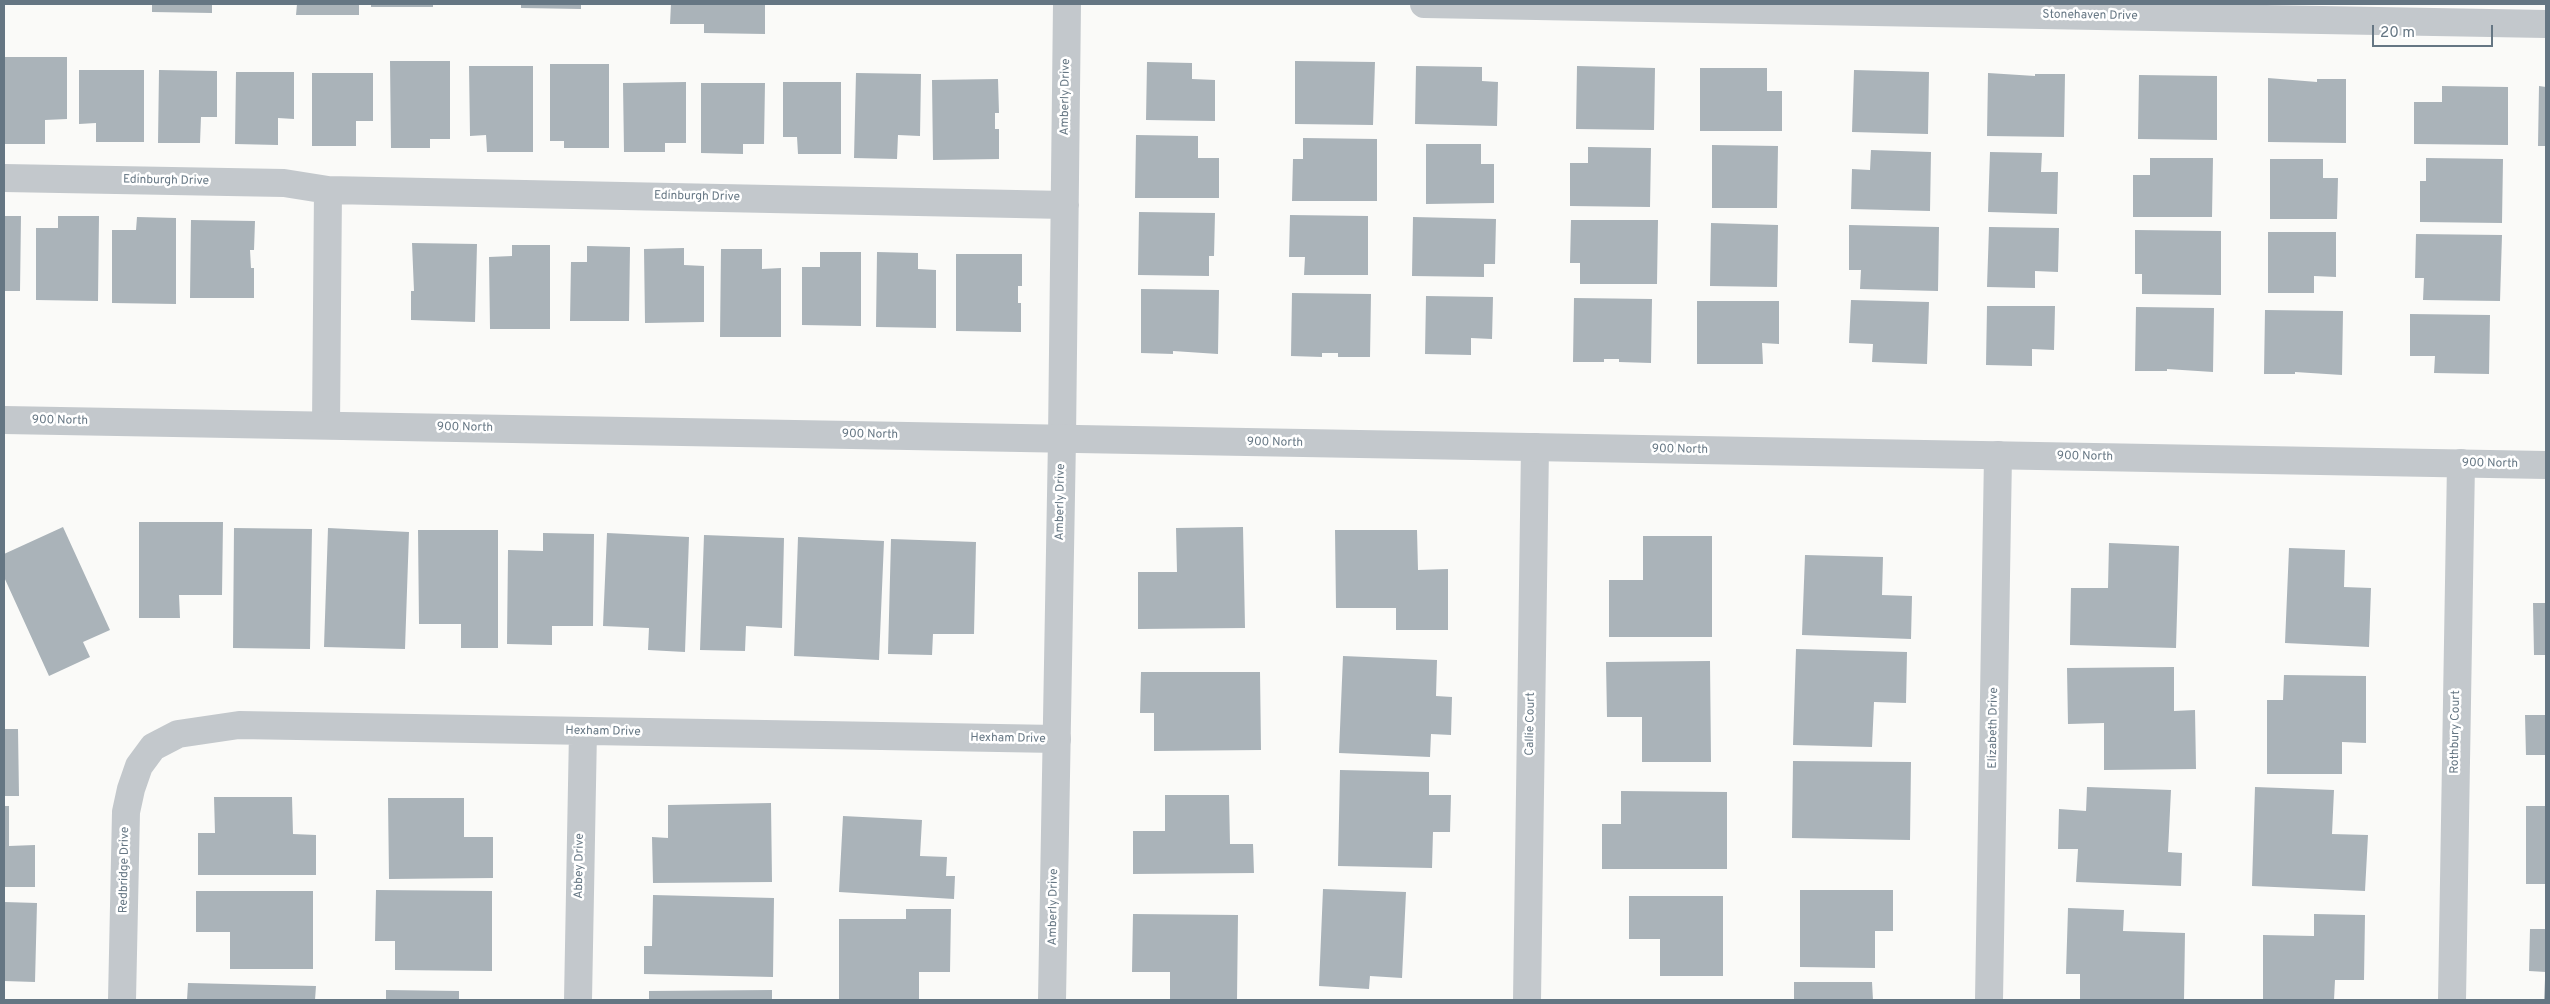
<!DOCTYPE html>
<html>
<head>
<meta charset="utf-8">
<style>
  body { margin:0 }
  #map { position:relative; width:2550px; height:1004px; overflow:hidden; background:#fafaf8; font-family:Overpass,sans-serif }
  canvas { display:block }
  .frame { position:absolute; inset:0; border:5px solid #657683; pointer-events:none }
  .scale { position:absolute; left:2372px; top:25px; width:121px; height:22px; box-sizing:border-box; border:2px solid #657683; border-top:0; padding-left:6px; font-size:15px; line-height:18px; white-space:nowrap; color:#657683; -webkit-text-stroke:4px #fff; paint-order:stroke }
</style>
</head>
<body>
<div id="map">
<canvas width="2550" height="1004"></canvas>
<div class="frame"></div>
<div class="scale">20 m</div>
</div>
<script>
const c = document.querySelector('canvas').getContext('2d');
c.lineJoin = 'round';
function fill(path, color) { c.fillStyle = color; c.fill(path, 'evenodd'); }
const shape = rows => new Path2D(rows.map(r => 'M' + r).join(''));
function strokePath(path, color, width, dash) { c.strokeStyle = color; c.lineWidth = width; c.lineCap = dash ? 'butt' : 'round'; c.setLineDash(dash || []); c.stroke(path); }
function drawText(font, color, halo, rows, align = 'center') {
  c.font = font + ' Overpass,sans-serif'; c.lineWidth = 5; c.setLineDash([]); c.textBaseline = 'middle'; c.strokeStyle = halo; c.fillStyle = color; for (const [text, x, y, turn = 0] of rows) {
    c.save(); c.translate(x, y); c.rotate((+turn || 0) * Math.PI / 180); c.textAlign = isNaN(turn) ? turn : align; if (halo) c.strokeText(text, 0, 0); c.fillText(text, 0, 0); c.restore();
  }
}
fill(shape([
  [152,4,212,4,212,13,152,12],
  [297,4,359,4,359,15,296,15],
  [371,4,433,4,433,7,371,7],
  [521,4,581,4,581,9,521,8],
  [671,4,765,4,765,34,704,33,704,24,670,24],
  [4,57,67,57,67,119,45,120,45,144,4,144],
  [390,61,450,61,450,139,430,139,430,148,391,148],
  [1295,61,1375,62,1373,125,1295,124],
  [1147,62,1192,63,1192,79,1215,80,1215,121,1146,120],
  [550,64,609,64,609,148,564,148,564,141,550,141],
  [469,66,533,66,533,152,487,152,486,135,470,136],
  [1416,66,1482,67,1482,81,1498,82,1497,126,1415,124],
  [1577,66,1655,68,1654,130,1576,129],
  [1700,68,1767,68,1767,91,1782,91,1782,131,1700,131],
  [79,70,144,70,144,142,96,142,96,123,79,124],
  [159,70,217,71,217,117,201,117,200,143,158,143],
  [1854,70,1929,72,1928,134,1852,132],
  [236,72,294,72,294,119,278,118,278,145,235,144],
  [312,73,373,73,373,121,356,121,356,146,312,146],
  [856,73,921,74,920,136,898,135,897,159,854,158],
  [1988,73,2035,76,2035,74,2065,74,2064,137,1987,136],
  [2139,75,2217,76,2217,140,2138,139],
  [2268,78,2317,82,2317,79,2346,79,2346,143,2268,142],
  [998,79,999,113,995,113,995,129,999,129,999,159,933,160,932,80],
  [686,82,686,143,665,143,665,152,624,152,623,83],
  [783,82,841,82,841,154,798,154,797,137,783,137],
  [701,83,765,83,764,144,743,144,743,154,701,153],
  [2442,86,2508,87,2508,145,2414,144,2414,102,2442,102],
  [2539,86,2546,87,2546,146,2538,146],
  [1136,135,1198,136,1198,158,1219,158,1219,198,1135,198],
  [1303,138,1377,139,1377,201,1292,201,1293,159,1303,159],
  [1426,144,1481,144,1481,164,1494,164,1494,203,1426,204],
  [1712,145,1778,146,1777,208,1712,208],
  [1588,147,1651,148,1650,207,1570,206,1570,163,1588,163],
  [1871,150,1931,152,1930,211,1851,209,1852,169,1870,170],
  [1990,152,2042,153,2041,172,2058,172,2057,214,1988,212],
  [2150,158,2213,158,2212,217,2133,217,2133,175,2150,175],
  [2426,158,2503,159,2502,223,2420,222,2420,181,2426,181],
  [2270,159,2323,159,2323,178,2338,178,2337,219,2270,219],
  [1139,212,1215,213,1214,256,1209,256,1209,276,1138,275],
  [1290,215,1368,216,1368,275,1304,275,1305,257,1289,257],
  [4,216,21,216,20,291,4,291],
  [58,216,99,216,98,301,36,300,36,228,58,228],
  [137,217,176,218,176,304,112,303,112,230,136,230],
  [1413,217,1496,219,1495,264,1484,264,1484,277,1412,276],
  [191,220,255,221,254,250,250,250,251,268,254,268,254,298,190,298],
  [1571,220,1658,220,1657,284,1580,284,1580,263,1570,263],
  [1711,223,1778,225,1777,287,1710,286],
  [1849,225,1939,227,1938,291,1860,289,1861,270,1849,270],
  [1989,227,2059,228,2058,272,2035,271,2035,288,1987,287],
  [2135,230,2221,231,2221,295,2142,294,2142,274,2135,274],
  [2268,232,2336,232,2336,277,2314,276,2314,293,2268,293],
  [2416,234,2502,235,2500,301,2423,300,2424,278,2415,278],
  [412,243,477,244,475,322,411,320,411,291,414,291],
  [512,245,550,245,550,329,490,329,489,257,512,256],
  [587,246,630,247,629,321,570,321,571,262,587,262],
  [684,248,684,265,704,266,704,322,645,323,644,249],
  [721,249,762,249,762,269,781,268,781,337,720,337],
  [820,252,861,252,861,326,802,325,802,267,820,267],
  [877,252,918,253,918,269,936,270,936,328,876,327],
  [956,254,1022,254,1022,286,1018,286,1018,303,1021,303,1021,332,956,331],
  [1141,289,1219,290,1218,354,1173,351,1173,354,1141,353],
  [1292,293,1371,294,1370,357,1338,357,1338,353,1322,353,1322,357,1291,356],
  [1426,296,1493,297,1492,339,1471,338,1471,355,1425,354],
  [1574,298,1652,299,1651,363,1619,362,1619,359,1604,359,1604,362,1573,362],
  [1851,300,1929,302,1927,364,1872,362,1873,344,1849,343],
  [1697,301,1779,301,1779,344,1762,343,1763,364,1697,364],
  [1987,306,2055,306,2054,350,2032,349,2032,366,1986,365],
  [2136,307,2214,308,2213,372,2167,369,2167,371,2135,371],
  [2265,310,2343,311,2342,375,2295,372,2295,374,2264,374],
  [2410,314,2490,315,2489,374,2434,373,2435,356,2410,356],
  [139,522,223,522,222,595,179,595,180,618,139,618],
  [63,527,110,630,83,642,90,657,49,676,4,577,4,554],
  [1243,527,1245,628,1138,629,1138,572,1177,572,1176,528],
  [234,528,312,529,310,649,233,648],
  [328,528,409,532,405,649,324,647],
  [418,530,498,530,498,648,461,648,461,624,419,624],
  [1335,530,1417,530,1418,570,1448,569,1448,630,1396,630,1396,608,1336,608],
  [543,533,594,534,593,626,552,626,552,645,507,644,508,550,543,551],
  [607,533,689,537,685,652,648,650,649,628,603,626],
  [704,535,784,538,782,628,746,626,745,651,700,650],
  [1643,536,1712,536,1712,637,1609,637,1609,580,1643,580],
  [798,537,884,541,879,660,794,656],
  [891,539,976,542,974,634,933,634,932,655,888,654],
  [2109,543,2179,546,2176,648,2070,645,2071,588,2108,588],
  [2289,548,2345,550,2344,587,2371,588,2369,647,2285,643],
  [1805,555,1883,557,1882,595,1912,596,1911,639,1802,635],
  [2533,603,2546,603,2546,655,2534,655],
  [1796,649,1907,652,1906,703,1874,702,1872,747,1793,745],
  [1343,656,1437,660,1436,696,1452,697,1451,735,1431,734,1430,757,1339,753],
  [1710,661,1711,762,1642,762,1642,717,1607,717,1606,662],
  [2174,667,2174,711,2195,710,2196,769,2104,770,2104,723,2068,724,2067,668],
  [1141,672,1260,672,1261,750,1154,751,1154,713,1140,713],
  [2284,675,2366,676,2366,743,2342,742,2342,774,2267,774,2267,700,2283,700],
  [2525,715,2546,715,2546,755,2526,755],
  [4,729,18,729,19,796,4,796],
  [1793,761,1911,762,1910,840,1792,838],
  [1340,770,1429,772,1429,795,1451,795,1450,832,1433,832,1432,868,1338,866],
  [2087,787,2171,790,2168,852,2182,853,2181,886,2076,882,2078,849,2058,849,2059,809,2086,811],
  [2255,787,2334,790,2332,834,2368,835,2365,891,2252,886],
  [1621,791,1727,792,1727,869,1602,869,1602,824,1621,824],
  [1165,795,1229,795,1230,844,1253,844,1254,873,1133,874,1133,831,1165,831],
  [214,797,292,797,293,834,316,835,316,875,198,875,198,833,215,833],
  [388,798,464,798,464,837,493,837,493,878,389,879],
  [771,803,772,882,653,883,652,837,668,838,668,805],
  [4,806,9,806,9,846,35,845,35,887,4,887],
  [2526,806,2546,806,2546,884,2526,884],
  [843,816,922,820,920,856,947,857,946,876,955,876,954,899,839,892],
  [1323,889,1406,892,1402,978,1370,976,1369,989,1319,986],
  [376,890,492,891,492,971,395,970,395,941,375,941],
  [1800,890,1893,890,1893,931,1875,931,1875,968,1800,967],
  [196,891,313,891,313,969,230,969,230,932,196,932],
  [653,895,774,898,773,977,644,974,644,946,652,946],
  [1629,896,1723,896,1723,976,1660,976,1660,939,1629,939],
  [4,902,37,903,35,982,4,981],
  [2068,908,2124,910,2123,931,2185,933,2184,1000,2080,1000,2080,974,2066,974],
  [906,909,951,909,950,972,919,972,919,1000,839,1000,839,919,906,919],
  [1133,914,1238,915,1237,1000,1170,1000,1170,972,1132,972],
  [2314,914,2365,915,2364,980,2335,980,2334,1000,2263,1000,2263,935,2314,936],
  [2530,929,2546,929,2546,972,2529,971],
  [2545,979,2546,979,2546,1000,2544,1000],
  [1794,982,1872,982,1873,1000,1794,1000],
  [188,983,316,986,315,1000,187,1000],
  [386,990,459,991,459,1000,386,1000],
  [772,990,772,1000,649,1000,649,991]
]), '#aab3b9');
strokePath(shape([
  [1424,4,2546,24],
  [4,178,284,183,328,190,1065,205],
  [326,425,328,190],
  [1062,439,1067,4],
  [122,1000,126,812,131,789,139,766,153,747,178,734,239,725,1057,739],
  [578,1000,583,731],
  [1527,1000,1535,447],
  [1989,1000,1998,455],
  [2452,1000,2461,463]
]), '#c3c8cc', 28);
strokePath(shape([
  [4,420,2546,465],
  [1052,1000,1062,439]
]), '#c3c8cc', 28);
drawText('12px', '#657683', '#fff', [
  ["Stonehaven Drive",2090,16,1],
  ["Amberly Drive",1066,97,-89],
  ["Edinburgh Drive",166,181,1],
  ["Edinburgh Drive",697,197,1],
  ["900 North",60,421,1],
  ["900 North",465,428,1],
  ["900 North",870,435,1],
  ["900 North",1275,443,1],
  ["900 North",1680,450,1],
  ["900 North",2085,457,1],
  ["900 North",2490,464,1],
  ["Amberly Drive",1061,502,-89],
  ["Callie Court",1531,724,-89],
  ["Elizabeth Drive",1994,728,-89],
  ["Hexham Drive",603,732,1],
  ["Rothbury Court",2456,732,-89],
  ["Hexham Drive",1008,739,1],
  ["Abbey Drive",580,866,-89],
  ["Redbridge Drive",125,870,-89],
  ["Amberly Drive",1054,907,-89]
]);
</script>
</body>
</html>
